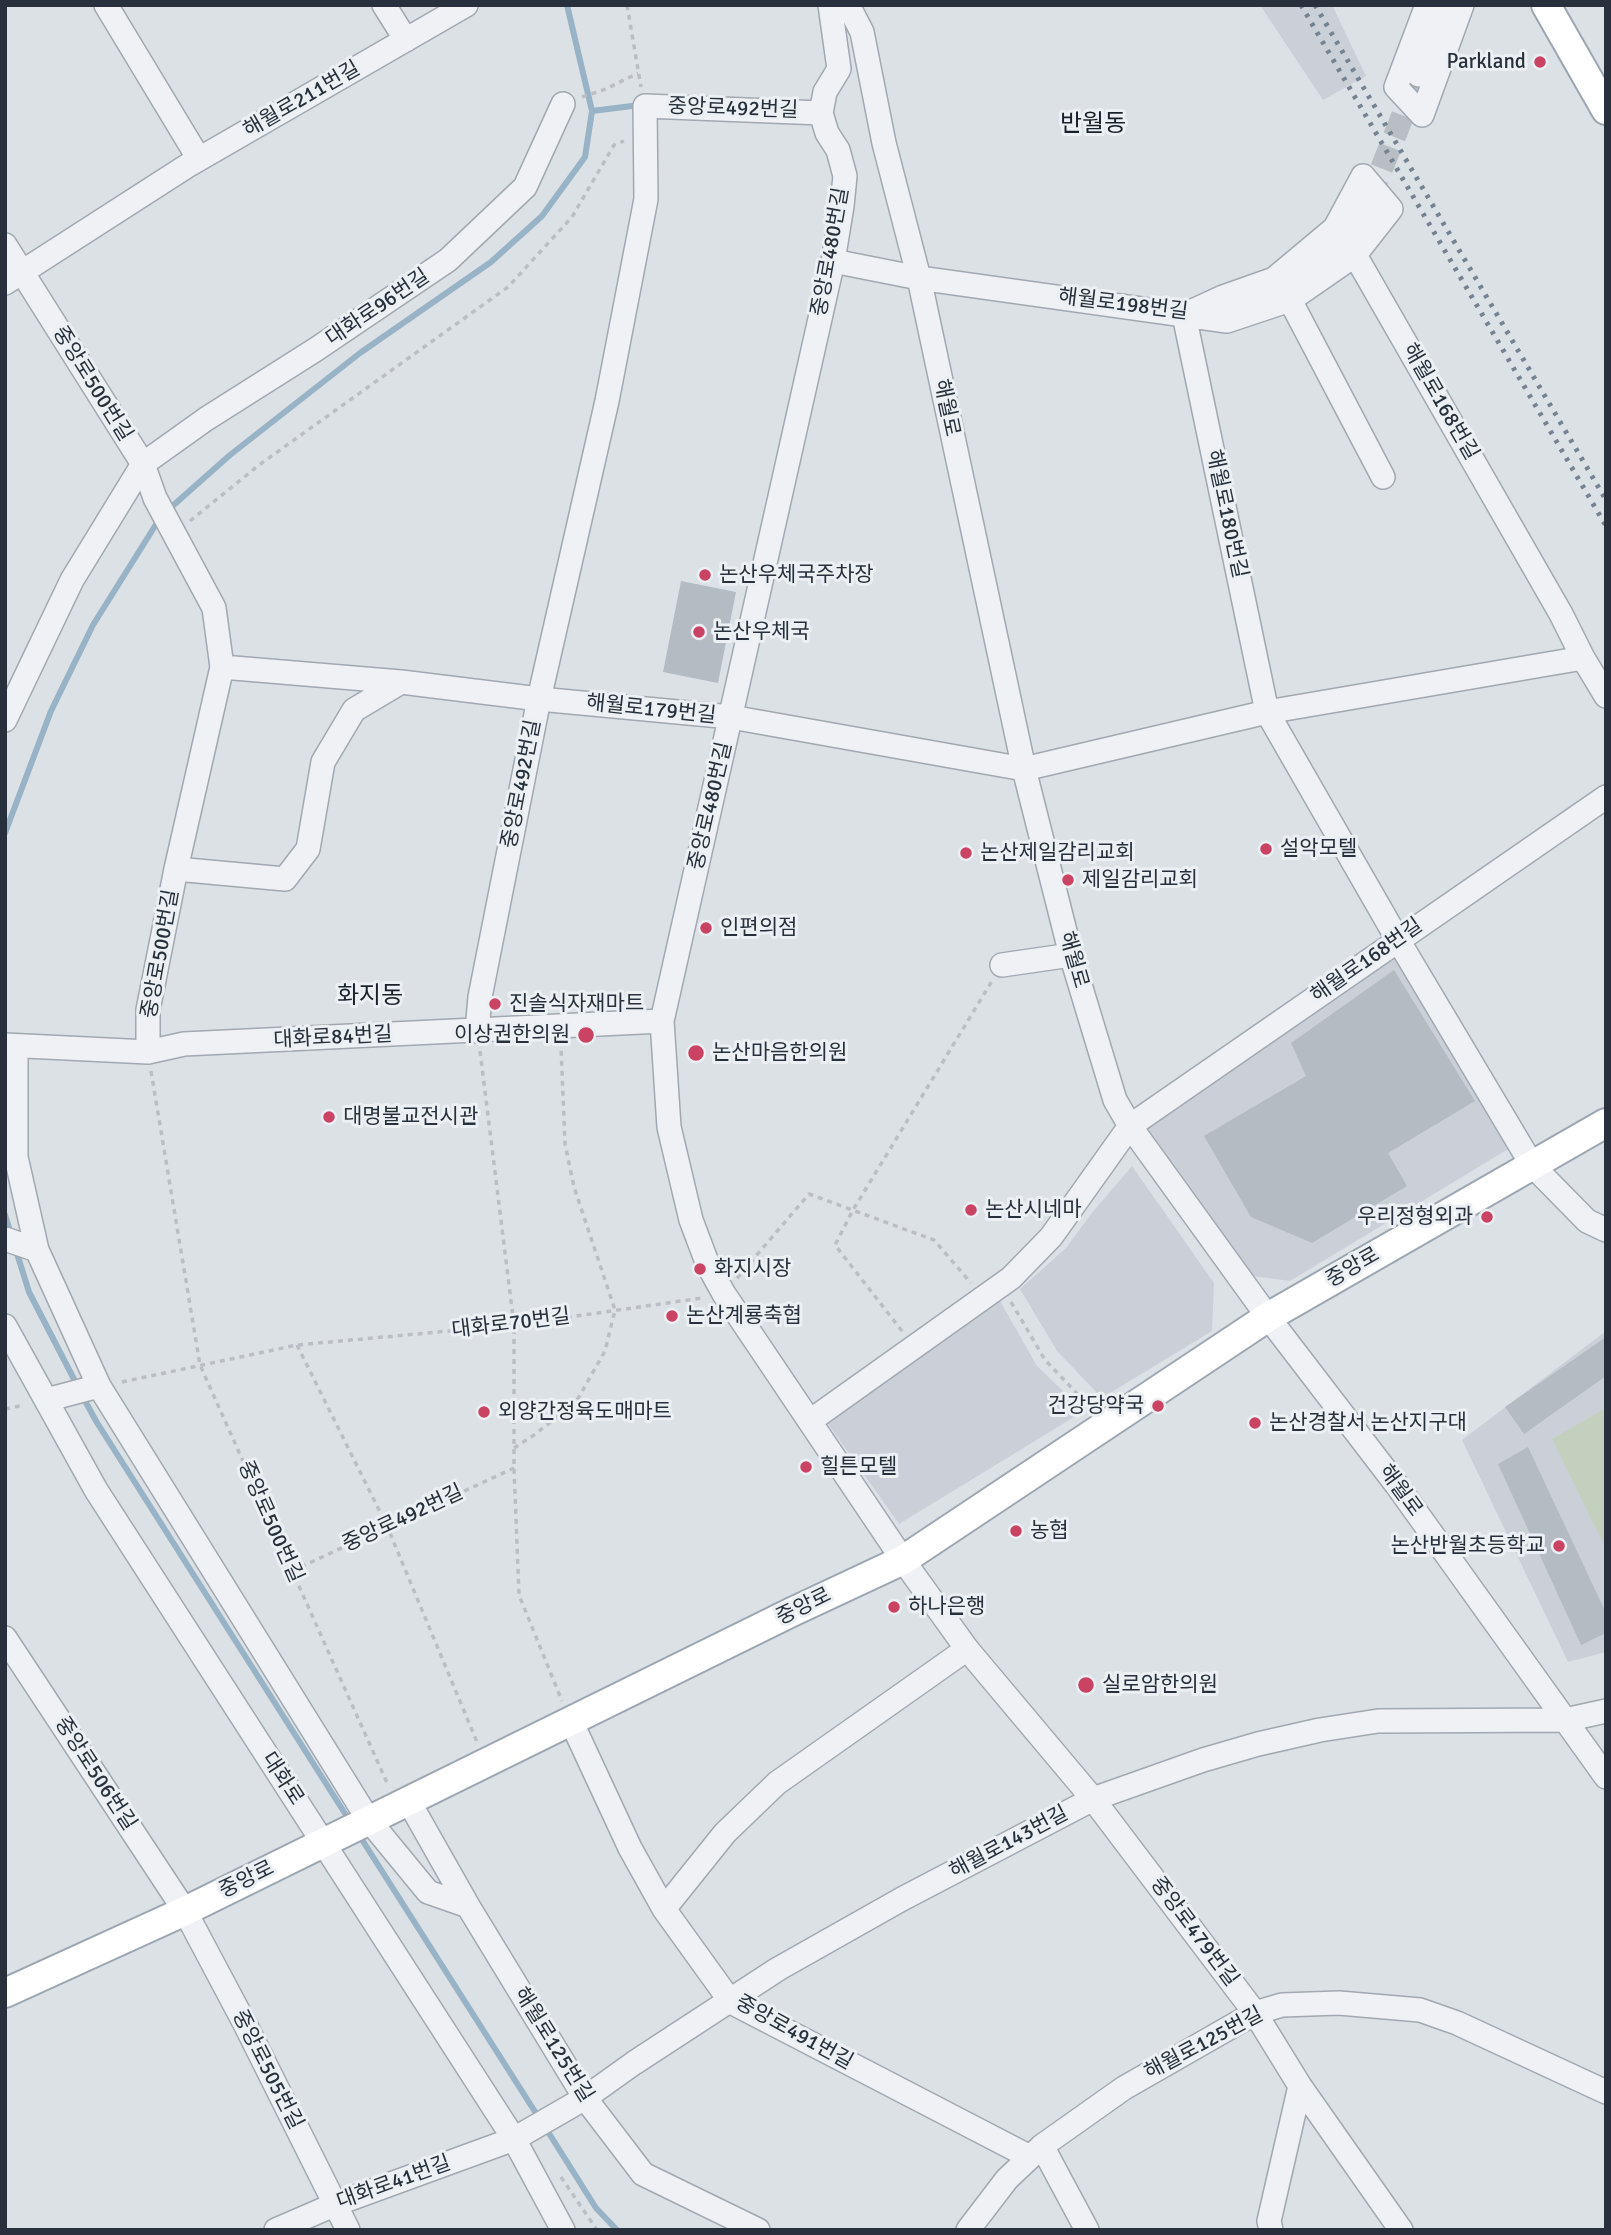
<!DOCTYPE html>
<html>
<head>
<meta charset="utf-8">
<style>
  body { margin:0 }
  #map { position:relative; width:1611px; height:2235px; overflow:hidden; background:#dce1e6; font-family:Signika,sans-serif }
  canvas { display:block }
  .frame { position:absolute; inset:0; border:7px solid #27303c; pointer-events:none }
</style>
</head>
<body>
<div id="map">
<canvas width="1611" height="2235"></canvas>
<div class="frame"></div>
</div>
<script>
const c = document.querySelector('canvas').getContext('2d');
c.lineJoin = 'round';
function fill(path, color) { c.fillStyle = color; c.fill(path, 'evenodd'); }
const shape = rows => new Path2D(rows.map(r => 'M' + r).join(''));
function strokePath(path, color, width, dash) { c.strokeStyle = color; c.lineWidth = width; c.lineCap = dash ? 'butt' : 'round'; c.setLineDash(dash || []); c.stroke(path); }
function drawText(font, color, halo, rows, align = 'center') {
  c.font = font + ' Signika,"Noto Sans KR",sans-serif'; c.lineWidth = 6; c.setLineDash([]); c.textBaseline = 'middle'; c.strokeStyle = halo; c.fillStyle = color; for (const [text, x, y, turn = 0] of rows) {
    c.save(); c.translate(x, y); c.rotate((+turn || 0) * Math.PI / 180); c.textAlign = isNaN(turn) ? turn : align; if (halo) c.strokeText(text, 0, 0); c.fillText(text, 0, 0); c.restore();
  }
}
fill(shape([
  [1260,5,1332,5,1366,76,1323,100],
  [1394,957,1510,1148,1290,1281,1253,1276,1147,1128],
  [1132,1166,1214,1283,1212,1331,1102,1398,1057,1351,1020,1289,1066,1248,1091,1214],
  [1000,1301,1037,1366,1084,1411,899,1524,826,1421],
  [1606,1331,1606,1652,1568,1662,1462,1440]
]), '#cbd0d8');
fill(shape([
  [1606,1408,1606,1549,1552,1439]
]), '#c4d0be');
strokePath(shape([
  [592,111,632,106],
  [168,510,230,455,360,353,491,262,542,216,585,157,592,111,567,5],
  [5,833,51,711,93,625,160,518],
  [5,1215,11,1234],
  [15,1247,29,1292,78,1387],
  [83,1397,96,1421,351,1823],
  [359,1835,539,2118],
  [545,2127,596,2208,617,2230]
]), '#98b2c6', 6);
fill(shape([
  [681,581,736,592,718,683,663,672],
  [1394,970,1475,1101,1388,1153,1407,1186,1312,1243,1251,1217,1204,1136,1306,1076,1291,1043],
  [1606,1337,1606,1376,1524,1434,1505,1407],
  [1528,1447,1606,1613,1606,1633,1581,1645,1498,1464]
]), '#b4bbc3');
strokePath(shape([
  [1369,200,1419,75]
]), '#b8bec4', 23, [23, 11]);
const minor = shape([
  [106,5,199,159],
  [384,5,406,40],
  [830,5,839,69,825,92,821,113,827,133,838,150,845,176,842,206,833,261,662,1021,669,1127,691,1220,708,1265,724,1294,903,1560,967,1649,1093,1799,1255,2013,1300,2086,1401,2230],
  [848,5,862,32,884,143,919,278,1024,769,1071,955,1115,1100,1130,1126,1268,1317,1396,1484,1606,1777],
  [1427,5,1396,87,1422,115,1462,5],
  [1419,75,1444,5],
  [1363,176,1391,209,1355,255,1290,300,1227,321,1184,315,1223,297,1274,279,1335,228,1363,176],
  [5,245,143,464,155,498,214,608,222,667,176,869,148,1010,148,1052],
  [1355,255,1561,614,1583,658,1606,696],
  [833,261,919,278,1184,315,1228,312,1280,291,1346,237,1369,200],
  [5,283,187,166,466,5],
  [1290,300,1383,477],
  [1184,315,1267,712,1398,940,1532,1165,1587,1221,1606,1230],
  [222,667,401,682,539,699,731,717,1024,769,1267,712,1583,658],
  [5,720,72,580,143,464,206,419,315,350,448,260,525,187,563,104],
  [176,869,285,879,308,849,323,762,354,710,401,682],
  [1002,965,1071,955],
  [477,1031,480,997,539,699,607,401,646,199,645,106,821,113],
  [5,1045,148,1052,184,1044,662,1021],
  [16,1046,16,1157,37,1250,99,1386,368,1819,428,1892,468,1906],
  [5,1239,37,1250],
  [5,1326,96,1490,514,2139,563,2230],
  [46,1400,99,1386],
  [810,1421,1011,1278,1051,1237,1130,1126,1606,797],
  [5,1638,185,1911,245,2024,348,2230],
  [571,1721,630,1848,664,1909,731,2002,1030,2157],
  [408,1800,468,1906,585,2098,643,2174,758,2230],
  [664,1909,725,1833,777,1783,967,1649],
  [1042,2146,1087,2230],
  [276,2230,336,2204,514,2139,585,2098,634,2063,778,1969,902,1899,1093,1799,1203,1760,1258,1744,1320,1730,1378,1721,1565,1720,1606,1711],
  [968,2230,1007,2179,1042,2146,1124,2088,1255,2013,1282,2005,1339,2003,1420,2010,1457,2023,1606,2092],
  [1271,2230,1269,2221,1300,2086]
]);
const major = shape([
  [1546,5,1606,110],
  [5,1993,185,1911,792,1612,903,1560,1268,1317,1606,1123]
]);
strokePath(minor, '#a2a8b0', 26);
strokePath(major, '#9ca6b1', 32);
strokePath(shape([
  [627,5,641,87],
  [582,97,606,89,638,73],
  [190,521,259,465,508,287,572,217,614,145,624,141],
  [480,1051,514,1325,514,1468,519,1595,562,1701],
  [151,1071,200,1365,388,1785],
  [737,1278,809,1194,934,1240,971,1283],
  [1011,1302,1045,1360,1090,1407],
  [902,1331,835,1245,853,1210,992,981],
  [297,1345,387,1526,477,1742],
  [122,1382,297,1345,514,1325,702,1298],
  [5,1409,24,1405],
  [514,1448,534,1435,576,1402,605,1351,615,1310,574,1187,565,1144,561,1047],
  [292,1571,514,1468],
  [561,2177,597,2230]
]), '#bbbfc5', 3.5, [5, 5]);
strokePath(minor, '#eff1f5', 23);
strokePath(major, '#fff', 28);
strokePath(shape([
  [1301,5,1606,526],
  [1315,5,1606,500]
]), '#76828f', 5, [3.5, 7]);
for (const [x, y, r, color] of [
  [1540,62,7,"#ca4362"],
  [705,575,7,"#ca4362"],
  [699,632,7,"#ca4362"],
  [1266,849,7,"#ca4362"],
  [966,853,7,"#ca4362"],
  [1068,880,7,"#ca4362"],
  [706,928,7,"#ca4362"],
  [495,1004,7,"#ca4362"],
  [586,1035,9,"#ca4362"],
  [696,1053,9,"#ca4362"],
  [329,1117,7,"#ca4362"],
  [971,1210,7,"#ca4362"],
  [1487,1217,7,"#ca4362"],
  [700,1269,7,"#ca4362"],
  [672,1316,7,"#ca4362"],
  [1158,1406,7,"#ca4362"],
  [484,1412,7,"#ca4362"],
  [1255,1423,7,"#ca4362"],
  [806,1467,7,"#ca4362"],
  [1016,1531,7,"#ca4362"],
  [1559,1546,7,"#ca4362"],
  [894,1607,7,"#ca4362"],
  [1086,1685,9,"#ca4362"]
]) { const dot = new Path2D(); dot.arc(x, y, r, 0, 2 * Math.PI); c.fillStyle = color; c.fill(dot); strokePath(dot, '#ecf0f4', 2.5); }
drawText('21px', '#27303c', '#ecf0f4', [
  ["Parkland",1526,62,"right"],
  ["논산우체국주차장",719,575],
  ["논산우체국",713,632],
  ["설악모텔",1280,849],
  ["논산제일감리교회",980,853],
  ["제일감리교회",1082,880],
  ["인편의점",720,928],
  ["진솔식자재마트",509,1004],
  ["이상권한의원",570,1035,"right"],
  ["논산마음한의원",712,1053],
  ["대명불교전시관",343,1117],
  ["논산시네마",985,1210],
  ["우리정형외과",1473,1217,"right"],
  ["화지시장",714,1269],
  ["논산계룡축협",686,1316],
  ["건강당약국",1144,1406,"right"],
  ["외양간정육도매마트",498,1412],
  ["논산경찰서 논산지구대",1269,1423],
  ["힐튼모텔",820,1467],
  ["농협",1030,1531],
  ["논산반월초등학교",1545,1546,"right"],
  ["하나은행",908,1607],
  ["실로암한의원",1102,1685]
], 'left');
drawText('21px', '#27303c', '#ecf0f4', [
  ["해월로211번길",302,100,-30],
  ["중앙로492번길",733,109,2],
  ["중앙로480번길",831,252,-80],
  ["해월로198번길",1123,305,7],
  ["대화로96번길",378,308,-34],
  ["중앙로500번길",92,384,58],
  ["해월로168번길",1440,402,60],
  ["해월로",946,408,78],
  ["해월로180번길",1226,514,78],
  ["해월로179번길",651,710,6],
  ["중앙로492번길",522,784,-79],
  ["중앙로480번길",711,806,-77],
  ["중앙로500번길",161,954,-80],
  ["해월로",1073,960,74],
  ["해월로168번길",1367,961,-35],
  ["대화로84번길",333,1038,-3],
  ["중앙로",1353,1268,-30],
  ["대화로70번길",511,1324,-7],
  ["해월로",1400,1491,54],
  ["중앙로492번길",403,1519,-25],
  ["중앙로500번길",270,1522,66],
  ["중앙로",804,1607,-26],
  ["중앙로506번길",95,1774,57],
  ["대화로",282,1779,57],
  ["해월로143번길",1009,1843,-28],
  ["중앙로",247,1880,-26],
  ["중앙로479번길",1194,1932,53],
  ["중앙로491번길",794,2033,29],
  ["해월로125번길",1204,2044,-28],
  ["해월로125번길",553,2045,58],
  ["중앙로505번길",267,2070,63],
  ["대화로41번길",394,2183,-20]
]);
drawText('24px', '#19212d', '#ecf0f4', [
  ["반월동",1093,125],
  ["화지동",370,997]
]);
</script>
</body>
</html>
